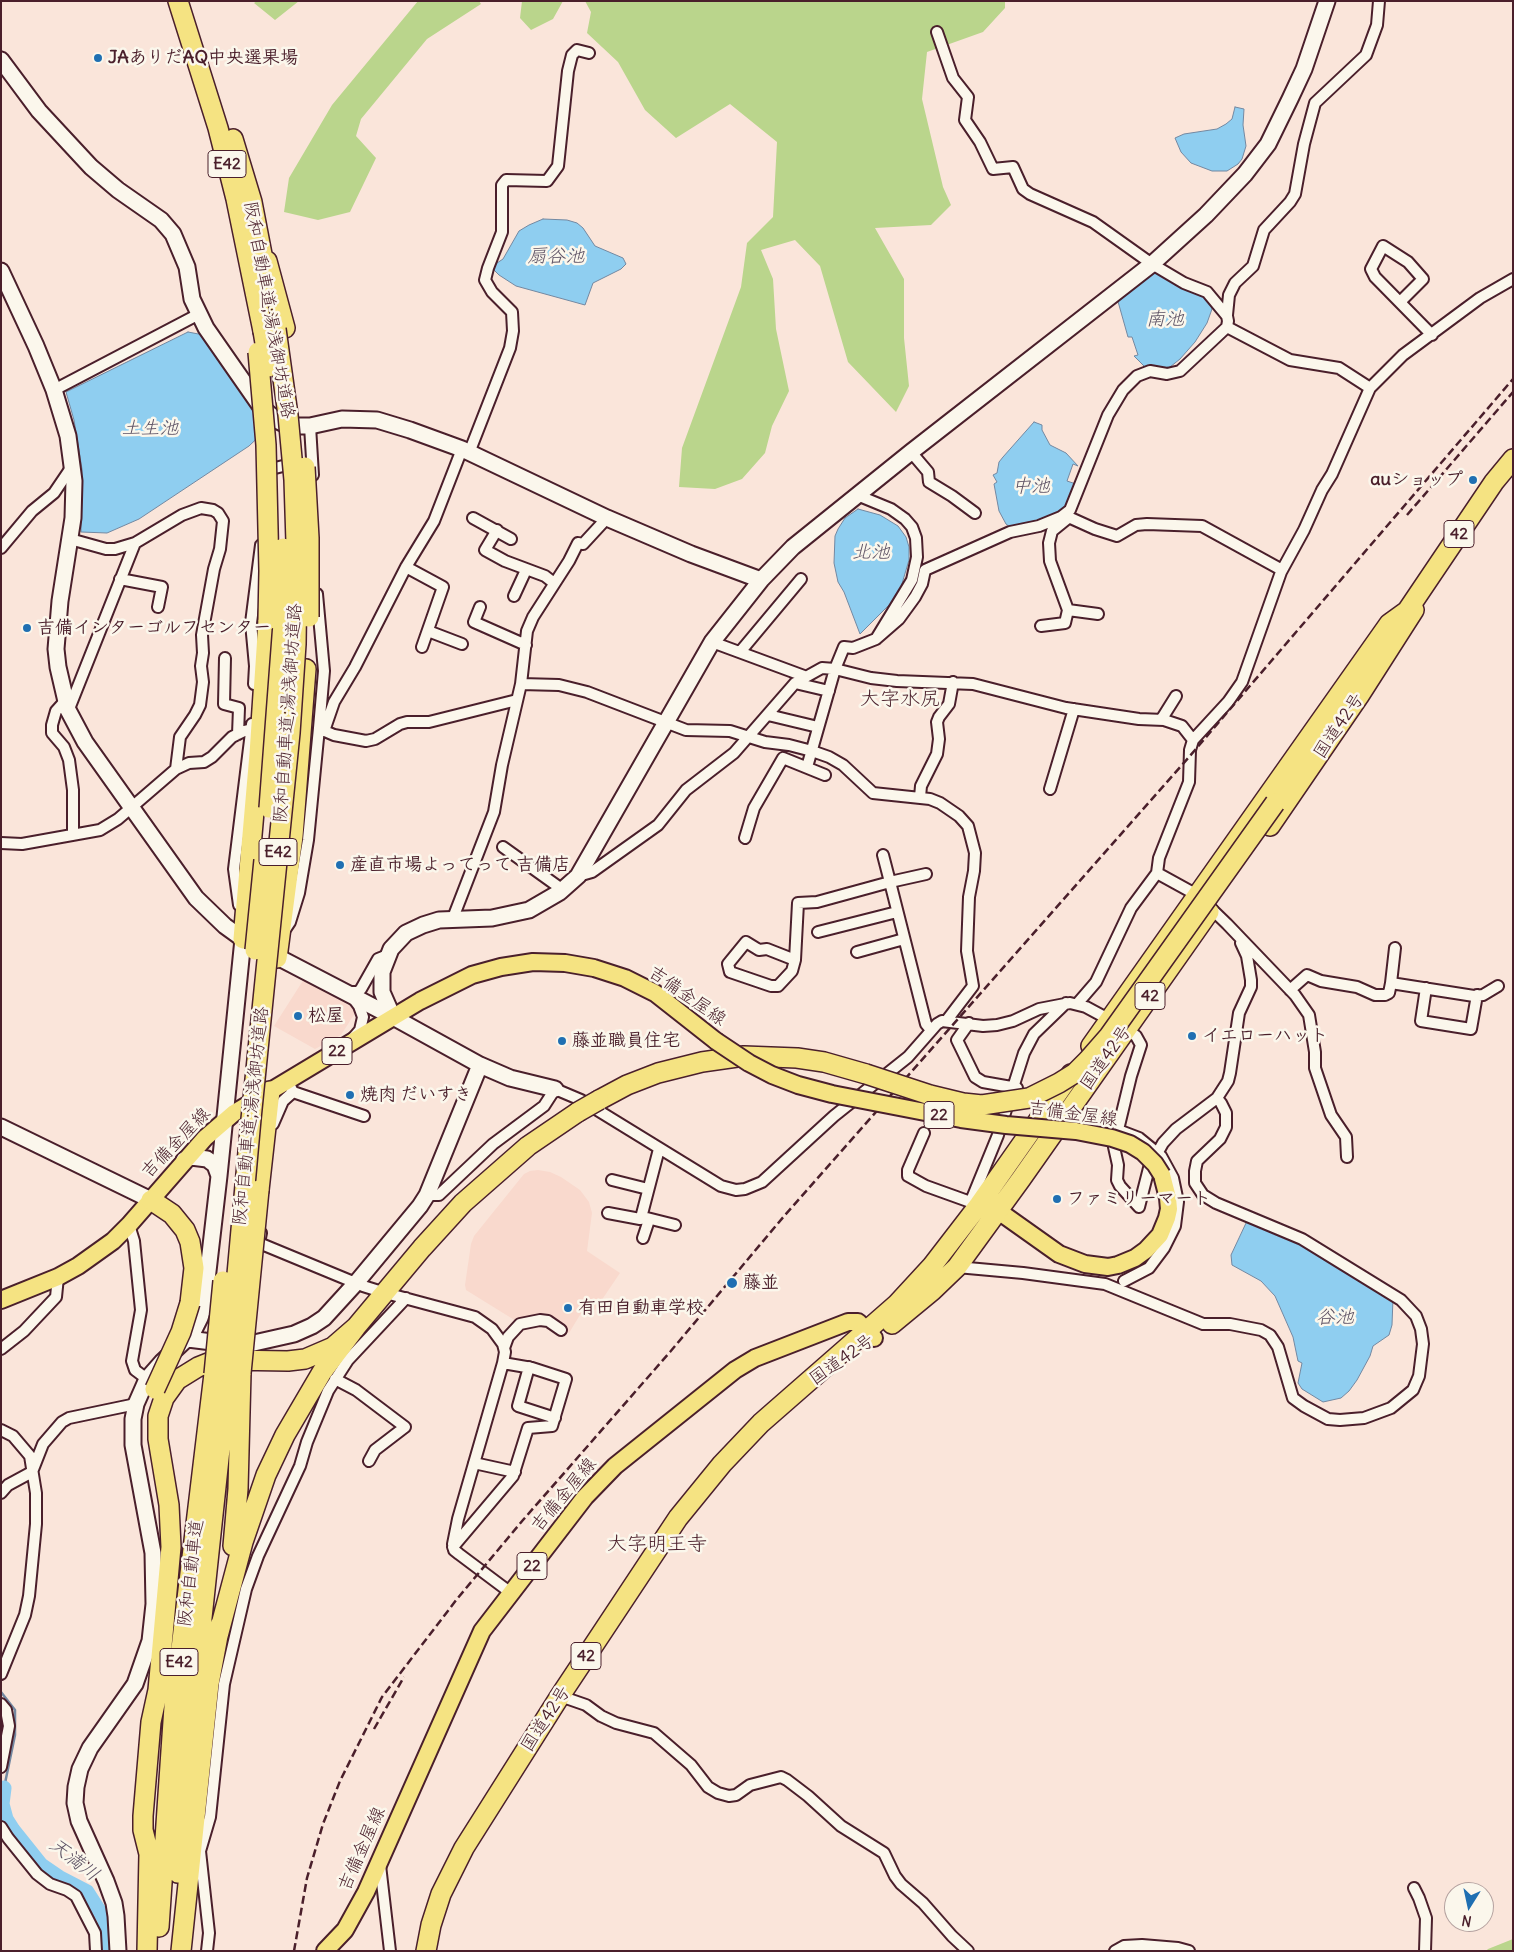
<!DOCTYPE html>
<html>
<head>
<meta charset="utf-8">
<style>
  body { margin:0 }
  #map { position:relative; width:1514px; height:1952px; overflow:hidden; background:#fae5da; font-family:Delius,sans-serif }
  canvas { display:block }
  .frame { position:absolute; inset:0; border:2px solid #4a1f2b; pointer-events:none }
  .north { position:absolute; left:1444px; top:1882px; width:50px; height:50px; box-sizing:border-box; background:#fbf7ec; border:1px solid #b4a19f; border-radius:50%; rotate:190deg; font-size:14px; font-weight:700; line-height:20px; text-align:center; color:#4a1f2b }
  .north::after { content:''; display:block; margin:auto; width:18px; height:22px; background:#1f6fb2; clip-path:polygon(50% 0,100% 100%,50% 72%,0 100%) }
</style>
</head>
<body>
<div id="map">
<canvas width="1514" height="1952"></canvas>
<div class="frame"></div>
<div class="north">N</div>
</div>
<script>
const c = document.querySelector('canvas').getContext('2d');
c.lineJoin = 'round';
function fill(path, color) { c.fillStyle = color; c.fill(path, 'evenodd'); }
const shape = rows => new Path2D(rows.map(r => 'M' + r).join(''));
function strokePath(path, color, width, dash) { c.strokeStyle = color; c.lineWidth = width; c.lineCap = dash ? 'butt' : 'round'; c.setLineDash(dash || []); c.stroke(path); }
function drawText(font, color, halo, rows, align = 'center') {
  c.font = font + ' Delius,"Klee One",sans-serif'; c.lineWidth = 5; c.setLineDash([]); c.textBaseline = 'middle'; c.strokeStyle = halo; c.fillStyle = color; for (const [text, x, y, turn = 0] of rows) {
    c.save(); c.translate(x, y); c.rotate((+turn || 0) * Math.PI / 180); c.textAlign = isNaN(turn) ? turn : align; if (halo) c.strokeText(text, 0, 0); c.fillText(text, 0, 0); c.restore();
  }
}
fill(shape([
  [304,979,342,999,346,1004,357,1010,341,1035,315,1049,274,1026],
  [538,1170,550,1172,561,1177,580,1190,589,1202,592,1213,587,1251,620,1273,595,1310,586,1305,569,1333,545,1318,516,1321,466,1290,465,1285,471,1244,474,1236,524,1174,530,1171]
]), '#f9d9cd');
fill(shape([
  [257,1,299,1,275,20,254,3],
  [418,1,479,1,481,4,427,39,361,119,356,136,376,158,350,212,318,220,284,212,289,178,332,105],
  [522,1,563,1,553,19,531,30,520,18],
  [585,1,1005,1,1005,8,983,32,927,52,922,99,943,187,951,205,931,225,875,228,904,279,904,338,909,386,896,412,848,362,820,266,795,240,761,250,773,279,776,329,789,391,772,426,765,453,742,479,715,489,679,487,682,448,741,287,747,243,773,217,777,142,730,104,676,138,645,110,618,62,587,33,591,12],
  [1513,1939,1513,1951,1486,1951,1488,1949]
]), '#bad58c');
const water = shape([
  [1235,107,1244,109,1243,125,1246,146,1242,159,1238,164,1227,171,1212,171,1191,163,1181,152,1175,138,1184,134,1217,129,1226,124,1232,119,1235,107],
  [543,219,567,220,577,223,583,228,595,246,623,258,626,264,621,269,593,283,585,305,516,286,499,275,493,269,494,265,503,259,519,231,529,225,543,219],
  [1153,269,1200,292,1211,302,1212,309,1207,323,1195,342,1180,359,1165,371,1145,367,1134,356,1138,355,1132,337,1128,337,1117,298,1153,269],
  [188,332,209,336,268,428,249,446,139,519,107,533,81,532,82,469,74,420,66,392,188,332],
  [1034,422,1042,425,1042,430,1050,445,1066,453,1078,466,1073,464,1067,481,1076,484,1064,510,1051,518,1017,527,1010,527,1006,524,999,511,994,484,997,482,993,475,997,473,999,462,1003,457,1034,422],
  [858,509,880,515,898,526,906,537,909,547,909,560,901,587,894,600,860,634,844,592,838,582,834,563,835,536,838,529,845,518,858,509],
  [1247,1221,1292,1238,1393,1298,1392,1325,1389,1335,1373,1346,1370,1356,1357,1380,1349,1391,1341,1398,1323,1402,1302,1389,1298,1383,1302,1363,1298,1361,1293,1337,1275,1296,1261,1281,1232,1265,1231,1255,1247,1221]
]);
fill(water, '#8fcef0');
strokePath(water, '#7388a1', 1);
strokePath(shape([
  [1,1692,15,1710,15,1735,4,1788]
]), '#7388a1', 2.5);
strokePath(shape([
  [4,1788,2,1804,6,1819,13,1830,41,1865,60,1878,87,1892,105,1920,104,1951]
]), '#8fcef0', 15);
const street = shape([
  [1400,302,1423,279,1408,262,1383,246,1371,269,1375,277,1432,335],
  [1227,315,1229,295,1235,283,1253,266,1264,230,1290,202,1295,194,1304,144,1315,103,1366,55,1377,25,1379,1],
  [1227,327,1290,360,1339,368,1370,388],
  [54,390,199,314],
  [310,426,313,475],
  [911,452,928,472,929,482,952,496,975,513],
  [469,453,510,348,513,331,512,312,492,292,485,280,488,268,502,232,502,185,506,180,547,181,558,166,568,71,572,55,577,50,589,53],
  [263,471,295,463],
  [1064,515,1095,529,1117,536,1136,525,1147,524,1202,526,1282,570],
  [473,518,511,539],
  [497,530,485,550,505,561,545,576,554,583],
  [70,539,106,549,115,549,135,543,182,515,201,508,213,510,218,513,223,521,220,549,214,569,202,635,203,653,201,666,203,682,200,705,195,715,180,737,176,769],
  [1,548,32,511,54,493,73,465],
  [406,567,443,587,422,647],
  [120,579,162,587,158,607],
  [514,596,526,570],
  [480,607,474,622,526,645],
  [1068,610,1098,614],
  [1041,626,1065,623,1068,610,1050,561,1049,543,1052,531,1068,518],
  [428,631,462,644],
  [876,639,899,619,915,597,922,584,925,570,1010,532,1039,526,1061,517,1070,510,1108,415,1123,390,1137,376,1150,371,1167,374,1180,371,1227,327,1228,321,1227,316,1207,292,1184,283,1152,264,1093,222,1030,194,1023,189,1013,167,993,169,980,142,965,120,968,97,953,78,937,32],
  [712,642,804,676],
  [740,652,801,579],
  [225,658,224,704,239,708,238,734],
  [795,683,829,691],
  [254,684,255,666,251,623,261,545],
  [521,684,559,685,587,692,686,730,730,731,765,742,789,745,812,751,829,757,843,765,873,793,930,799,940,803,959,816,968,826,975,853,974,871,969,897,967,951,973,986,947,1020],
  [65,701,56,711,52,725,52,733,64,747,69,760,73,790,73,835],
  [69,709,135,543],
  [768,715,818,727],
  [1161,720,1176,696],
  [320,729,334,735,366,741,375,739,400,724,407,722,429,722,517,700],
  [324,731,334,702,355,667,406,567,434,521,462,449],
  [807,767,835,669,844,647,853,648,876,639,912,580,917,557,916,538,912,527,905,519,891,509,857,495],
  [1050,789,1074,709],
  [920,797,921,786,937,754,939,739,937,722,939,717,949,704,953,682],
  [745,838,754,808,783,758,825,775],
  [1,843,22,844,100,830,118,819,176,769,189,763,204,762,212,757,232,737,244,731,252,729],
  [503,847,563,890],
  [883,855,890,882,926,874],
  [1157,873,1159,858,1189,782,1190,750,1193,740,1228,702,1242,682,1281,572,1304,530,1322,490,1332,474,1370,388,1403,355,1480,298,1513,279],
  [578,876,592,872,658,825,686,790,734,753,795,683,822,668,835,669,871,678,897,681,973,684,1066,708,1139,719,1164,720,1182,726,1193,740],
  [239,905,234,869,252,724],
  [453,918,494,812,502,765,521,684,527,631,533,617,569,561,578,543,583,544,607,518],
  [286,928,290,922,299,893,308,840,319,728,324,671,317,594],
  [818,932,897,912],
  [857,952,904,939],
  [795,960,767,949,759,950,746,942,728,964,730,972,771,986,778,986,792,971,795,960,798,903,817,902,890,882,926,1024,931,1030],
  [1391,983,1474,996,1483,995,1498,986],
  [1426,988,1421,1021,1471,1029,1477,995],
  [1290,990,1307,975,1321,981,1357,987,1375,995,1385,995,1389,993,1391,983,1395,948],
  [346,992,358,992,361,989,378,959,388,955],
  [1077,1004,1096,982,1131,908,1157,873,1197,895,1227,924,1295,995,1309,1015,1315,1052,1315,1068,1331,1115,1346,1137,1347,1157],
  [969,1023,957,1040,975,1077,983,1082,1017,1088],
  [1124,1028,1136,1036,1141,1045,1131,1076,1115,1142,1114,1147,1118,1165,1117,1180,1120,1186,1139,1207],
  [353,1038,360,1030,363,1017,359,1006,353,998],
  [293,1092,364,1116],
  [273,1124,283,1101,293,1092,287,1080],
  [1118,1130,1139,1138,1161,1156,1173,1178,1178,1202,1175,1226,1164,1248,1149,1268,1124,1281],
  [924,1133,908,1170,908,1176,926,1186,976,1204],
  [612,1180,648,1189],
  [427,1195,439,1195,493,1144,544,1106,555,1089,581,1100,721,1186,736,1190,745,1189,762,1182,834,1116,908,1057,937,1024,942,1021,983,1026,997,1025,1013,1021,1039,1009,1070,1003,1086,1007,1112,1021],
  [971,1201,998,1135,1024,1053,1034,1034,1066,1003],
  [1139,1207,1149,1168,1163,1143,1176,1129,1217,1098,1228,1081,1230,1073,1239,1013,1251,987,1251,980,1247,956,1241,943],
  [608,1213,640,1219,647,1218,675,1225],
  [129,1225,134,1241,141,1310,132,1361,135,1370,147,1379],
  [261,1233,259,1243,363,1286,379,1291],
  [643,1238,648,1223,642,1214,659,1149],
  [957,1267,1023,1273,1105,1284,1203,1324,1230,1324,1261,1330,1270,1335,1278,1347,1293,1398,1304,1406,1328,1419,1340,1420,1364,1418,1391,1408,1413,1390,1419,1376,1423,1344,1421,1329,1416,1316,1401,1300,1302,1239,1216,1203,1203,1195,1195,1183,1195,1171,1197,1161,1220,1139,1226,1127,1226,1113,1221,1103,1217,1098],
  [393,1295,475,1317,492,1329,503,1344,505,1352,503,1363,458,1519,453,1544,454,1550,459,1554,511,1593],
  [504,1348,508,1337,520,1324,540,1320,548,1321,561,1330],
  [1,1349,24,1331,56,1297,58,1277],
  [529,1367,518,1406,555,1418],
  [335,1379,356,1390,405,1427,375,1450,369,1461],
  [1,1430,13,1436,30,1456,36,1493,36,1524,29,1596,25,1615,1,1674],
  [474,1463,515,1472],
  [1,1493,8,1485,32,1472,43,1444,62,1422,69,1418,136,1404],
  [453,1547,513,1476,528,1428,552,1426,566,1379,532,1368,503,1363],
  [560,1696,586,1705,601,1716,616,1723,654,1733,691,1765,708,1787,718,1793,729,1796,736,1795,750,1785,781,1777,787,1780,808,1796,841,1826,884,1853,895,1876,901,1884,923,1903,952,1936,968,1951],
  [1,1704,6,1710,9,1726,1,1767],
  [1,1827,8,1838,37,1874,50,1884,67,1890,76,1896,95,1933,96,1951],
  [380,1865,390,1951],
  [1414,1888,1419,1898,1426,1918,1425,1951],
  [207,1951,209,1933,200,1851,210,1817,224,1684,246,1589,258,1556,300,1466,307,1442,328,1391,348,1360,406,1298],
  [1115,1951,1124,1946,1142,1945,1178,1948,1189,1951]
]);
const secondary = shape([
  [1,60,39,111,91,167,118,190,161,220,173,234,187,267,192,299,206,328,261,407,278,421,289,426,310,426,342,419,377,420,410,430,462,449,607,518,691,554,761,580],
  [1,271,36,346,54,390,68,436,74,481,73,518,60,601,56,649,58,667,68,710,85,742,196,898,225,926,243,939,393,1017,480,1065,510,1078,555,1089],
  [393,1017,382,992,382,972,391,949,406,933,423,925,439,920,492,918,529,910,560,892,578,876,712,642,761,580,793,547,911,452,1152,264,1206,215,1245,174,1268,144,1290,99,1304,69,1327,1],
  [1,1127,151,1200],
  [184,1160,191,1157,207,1159,215,1165,219,1176],
  [188,1339,228,1344,254,1343,294,1334,312,1326,324,1318,356,1283,420,1206,427,1195,480,1065],
  [118,1951,116,1916,114,1903,106,1881,79,1821,75,1803,76,1787,80,1769,90,1748,135,1684,150,1641,154,1604,153,1553,133,1445,133,1419,136,1404,147,1379,162,1362,192,1334,200,1318,204,1306,219,1176,243,939]
]);
const primary = shape([
  [986,1207,997,1210,1059,1254,1085,1264,1108,1267,1118,1265,1135,1258,1146,1250,1160,1235,1167,1218,1169,1209,1168,1198,1162,1175],
  [1,1300,58,1277,78,1266,113,1241,129,1225,205,1138,234,1113,420,1001,472,975,501,967,533,962,565,963,594,968,625,978,655,993,716,1041],
  [325,1951,345,1930,366,1892,482,1631,585,1497,615,1466,735,1370,755,1358,848,1322,858,1322,874,1338]
]);
const highway = shape([
  [178,1,218,128,236,199,263,331],
  [233,139,252,202,266,275],
  [267,261,285,328],
  [1270,826,1359,696,1414,610],
  [243,939,259,754,268,620],
  [277,958,293,836,306,669],
  [1091,1046,1389,624,1407,611,1494,482,1513,459],
  [599,1100,627,1085,658,1073,702,1062,744,1056,797,1058,824,1062,866,1074],
  [259,1190,270,1091],
  [151,1200,172,1214,185,1230,190,1242,194,1268,190,1303],
  [892,1324,932,1291,957,1267,1021,1179,1209,912],
  [233,1546,238,1489,241,1373],
  [218,1636,243,1542,266,1475,285,1435,322,1372,356,1327,422,1248,463,1203,528,1146,578,1112],
  [178,1873,185,1777,228,1374],
  [159,1927,174,1707,214,1374],
  [147,1951,149,1854,143,1830,143,1816,151,1722,158,1690,171,1547,169,1505,158,1439,158,1416,164,1398,177,1380,198,1367,213,1361,227,1360,288,1361,305,1359,333,1347,356,1327],
  [181,1951,209,1684,220,1625],
  [426,1951,431,1925,441,1894,464,1848,560,1696,678,1518,722,1464,761,1423,897,1304,932,1266,979,1205,1071,1074]
]);
strokePath(street, '#4a1f2b', 14);
strokePath(secondary, '#4a1f2b', 19);
strokePath(primary, '#4a1f2b', 20);
strokePath(highway, '#4a1f2b', 22);
strokePath(street, '#fbf7ec', 10);
strokePath(secondary, '#fbf7ec', 15);
strokePath(primary, '#f5e382', 16);
strokePath(highway, '#f5e382', 19);
strokePath(shape([
  [1407,515,1513,392],
  [374,1729,404,1677],
  [294,1951,307,1878,323,1824,340,1781,382,1697,457,1599,523,1520,670,1352,785,1215,1189,757,1513,379]
]), '#4a1f2b', 2.5, [8, 4]);
const primaryBridge = shape([
  [716,1041,749,1063,772,1075,798,1085,832,1094,961,1119,1006,1125,1076,1131,1112,1138,1130,1144,1143,1152,1155,1164,1162,1175]
]);
const highwayBridge = shape([
  [263,331,269,367],
  [258,352,266,445,269,571,268,620],
  [305,467,309,538,309,617],
  [269,808,283,623,283,548],
  [255,950,264,860],
  [866,1074,930,1095,963,1103,982,1105,1029,1098,1059,1083,1075,1073,1088,1060,1109,1036,1275,803],
  [578,1112,599,1100],
  [241,1373,259,1190],
  [214,1374,223,1281],
  [228,1374,251,1119,290,733,296,644,297,574,294,480,288,415,276,329],
  [155,1389,181,1332,190,1303]
]);
strokePath(primaryBridge, '#4a1f2b', 20, []);
strokePath(highwayBridge, '#4a1f2b', 22, []);
strokePath(primaryBridge, '#f5e382', 16);
strokePath(highwayBridge, '#f5e382', 19);
for (const [x, y, r, color] of [
  [98,58,5,"#1f6fb2"],
  [1473,480,5,"#1f6fb2"],
  [27,628,5,"#1f6fb2"],
  [340,865,5,"#1f6fb2"],
  [298,1016,5,"#1f6fb2"],
  [1192,1036,5,"#1f6fb2"],
  [562,1041,5,"#1f6fb2"],
  [350,1095,5,"#1f6fb2"],
  [1057,1199,5,"#1f6fb2"],
  [732,1283,6,"#1f6fb2"],
  [568,1308,5,"#1f6fb2"]
]) { const dot = new Path2D(); dot.arc(x, y, r, 0, 2 * Math.PI); c.fillStyle = color; c.fill(dot); strokePath(dot, '#fbf7ec', 2); }
for (const [x, y, w] of [
  [227,164,38],
  [1459,534,30],
  [278,852,38],
  [1150,996,30],
  [337,1051,30],
  [939,1115,30],
  [532,1566,30],
  [586,1656,30],
  [179,1662,38]
]) { const box = new Path2D(); box.roundRect(x - w / 2, y - 13.5, w, 27, 4); c.fillStyle = '#fbf7ec'; c.fill(box); strokePath(box, '#4a1f2b', 1); }
drawText('bold 16px', '#4a1f2b', null, [
  ["E42",227,164],
  ["42",1459,534],
  ["E42",278,852],
  ["42",1150,996],
  ["22",337,1051],
  ["22",939,1115],
  ["22",532,1566],
  ["42",586,1656],
  ["E42",179,1662]
]);
drawText('bold 18px', '#4a1f2b', '#fbf7ec', [
  ["JAありだAQ中央選果場",108,58],
  ["auショップ",1463,480,"right"],
  ["吉備インターゴルフセンター",37,628],
  ["産直市場よってって 吉備店",350,865],
  ["松屋",308,1016],
  ["イエローハット",1202,1036],
  ["藤並職員住宅",572,1041],
  ["焼肉 だいすき",360,1095],
  ["ファミリーマート",1067,1199],
  ["藤並",743,1283],
  ["有田自動車学校",578,1308]
], 'left');
drawText('18px', '#4a1f2b', '#fbf7ec', [
  ["阪和自動車道;湯浅御坊道路",269,310,80],
  ["阪和自動車道;湯浅御坊道路",288,713,-86],
  ["国道42号",1339,726,-56],
  ["吉備金屋線",687,996,35],
  ["国道42号",1106,1058,-55],
  ["吉備金屋線",1073,1114,8],
  ["阪和自動車道;湯浅御坊道路",251,1116,-84],
  ["吉備金屋線",176,1143,-46],
  ["国道42号",842,1360,-35],
  ["吉備金屋線",564,1495,-50],
  ["阪和自動車道",191,1573,-83],
  ["国道42号",546,1719,-57],
  ["吉備金屋線",362,1849,-66]
]);
drawText('italic 19px', '#5f5466', '#fbf7ec', [
  ["扇谷池",556,257],
  ["南池",1165,320],
  ["土生池",150,429],
  ["中池",1031,487],
  ["北池",871,553],
  ["谷池",1335,1318],
  ["天満川",74,1860,38]
]);
drawText('20px', '#4a1f2b', '#fbf7ec', [
  ["大字水尻",900,699],
  ["大字明王寺",657,1544]
]);
</script>
</body>
</html>
